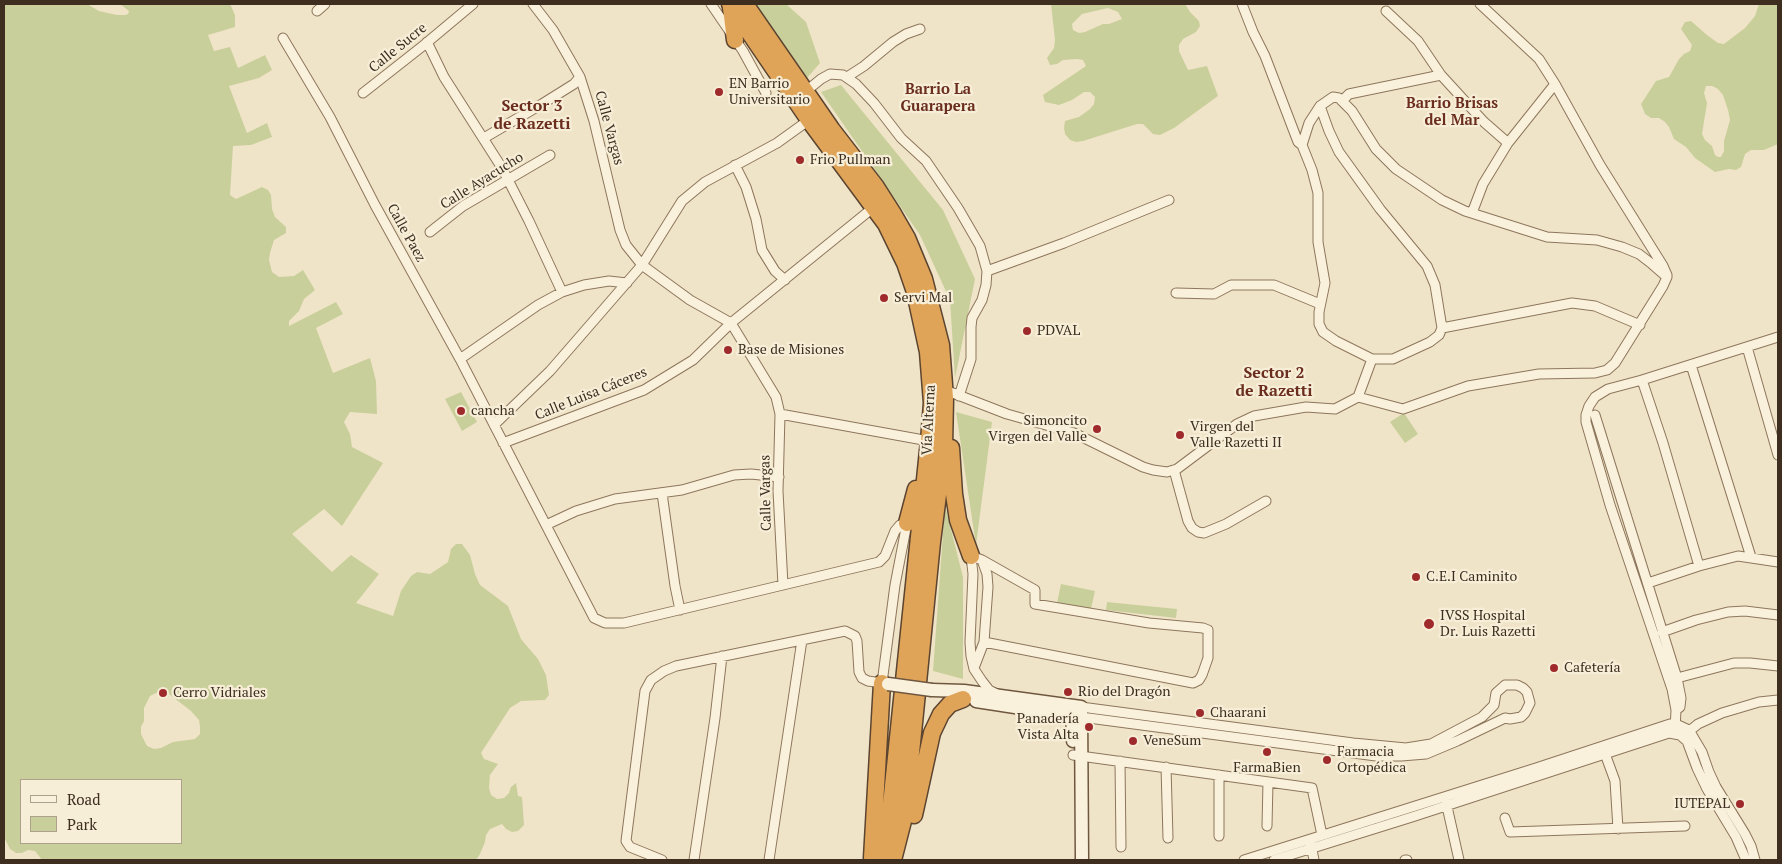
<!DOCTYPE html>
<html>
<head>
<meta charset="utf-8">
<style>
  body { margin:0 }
  #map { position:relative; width:1782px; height:864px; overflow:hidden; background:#f0e4c8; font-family:"PT Serif",serif }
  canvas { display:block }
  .frame { position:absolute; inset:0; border:5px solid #3d2e20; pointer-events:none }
  .legend { position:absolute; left:20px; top:779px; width:162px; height:65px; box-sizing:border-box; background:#f7eed8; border:1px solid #ada18e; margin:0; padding:6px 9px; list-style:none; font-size:15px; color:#3d2e20 }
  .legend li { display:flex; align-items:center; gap:10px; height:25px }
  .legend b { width:25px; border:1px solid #ada18e }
</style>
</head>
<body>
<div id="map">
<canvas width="1782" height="864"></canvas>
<div class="frame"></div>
<ul class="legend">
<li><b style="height:6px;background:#faf1dc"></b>Road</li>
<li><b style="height:14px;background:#c9cf9b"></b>Park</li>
</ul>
</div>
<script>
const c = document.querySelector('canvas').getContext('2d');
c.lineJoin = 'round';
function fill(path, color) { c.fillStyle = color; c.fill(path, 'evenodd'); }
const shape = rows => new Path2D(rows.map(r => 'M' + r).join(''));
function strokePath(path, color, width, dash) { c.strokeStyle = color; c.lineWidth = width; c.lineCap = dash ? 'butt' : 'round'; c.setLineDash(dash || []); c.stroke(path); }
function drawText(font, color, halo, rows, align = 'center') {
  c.font = font + ' "PT Serif",serif'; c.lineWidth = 4.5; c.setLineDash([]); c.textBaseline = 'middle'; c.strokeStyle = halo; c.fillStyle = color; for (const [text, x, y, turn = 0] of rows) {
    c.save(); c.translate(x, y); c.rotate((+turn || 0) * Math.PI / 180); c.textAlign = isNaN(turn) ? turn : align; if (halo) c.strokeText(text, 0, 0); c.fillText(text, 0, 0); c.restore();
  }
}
fill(shape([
  [4,4,87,4,99,11,117,15,125,15,128,14,129,11,120,4,230,4,235,15,235,27,208,35,214,51,230,47,238,68,265,55,272,70,259,78,229,86,247,133,267,123,272,137,251,145,233,146,230,195,236,199,262,187,268,190,271,195,272,209,275,217,286,227,286,233,274,240,270,253,269,260,272,272,279,277,294,276,303,270,315,290,304,299,299,311,289,321,289,326,336,302,343,314,316,328,333,373,370,358,376,381,377,414,350,412,344,422,350,434,352,447,383,463,342,526,324,509,292,534,332,572,351,555,379,574,356,603,393,616,401,591,411,576,417,572,430,574,448,562,451,549,456,544,462,544,470,555,475,574,480,585,508,606,521,639,538,659,546,675,549,695,545,700,521,701,510,708,481,753,484,759,498,764,490,775,489,788,491,795,497,799,504,798,509,793,511,787,516,783,518,796,522,797,524,825,518,831,512,832,506,829,502,824,490,829,486,835,485,842,480,854,476,860,42,860,35,851,28,850,22,853,16,853,10,849,4,837],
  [156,693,169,694,191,711,199,720,200,727,200,734,195,739,173,742,161,748,154,749,147,746,141,734,141,727,144,721,144,708,150,696],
  [181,780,181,843,21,843,21,780],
  [754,4,786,4,806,22,820,63,807,78],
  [1051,4,1185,4,1190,12,1199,21,1200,26,1196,32,1183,39,1179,45,1179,51,1188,70,1207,66,1218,96,1174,128,1160,135,1153,134,1143,124,1137,124,1083,141,1076,142,1070,140,1065,134,1064,128,1065,121,1079,117,1090,109,1094,104,1095,97,1090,92,1084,92,1072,100,1059,105,1045,102,1043,95,1086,66,1083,60,1077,59,1063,60,1057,64,1050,65,1047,58,1054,48,1055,40],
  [1108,8,1118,12,1122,19,1109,24,1103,24,1085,32,1079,33,1073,30,1072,24,1082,14],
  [1759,4,1778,4,1778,144,1764,150,1751,150,1745,154,1741,167,1736,170,1729,169,1715,172,1695,158,1686,147,1674,139,1669,127,1665,122,1659,118,1651,118,1645,114,1641,104,1656,81,1669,77,1679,59,1684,54,1690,51,1692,45,1681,29,1685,22,1691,21,1707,35,1718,43,1724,44,1745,28,1755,16],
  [1706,86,1712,86,1718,89,1723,95,1728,110,1730,120,1724,141,1724,151,1721,157,1718,157,1715,155,1712,146,1705,140,1702,134,1707,103,1704,93],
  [841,85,943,210,975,279,955,378,950,300,920,235,821,92],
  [461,392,477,422,462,431,445,399],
  [956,412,992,422,976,545],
  [1404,413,1418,434,1405,443,1390,422],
  [945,506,963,577,963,679,933,671],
  [1061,584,1095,591,1091,609,1057,603],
  [1107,602,1177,609,1176,618,1106,610]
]), '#c9cf9b');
const street = shape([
  [533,4,553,30,580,77,594,121,620,230,626,245,642,265,682,201,705,182,777,143,809,120],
  [711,4,743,51,766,93],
  [1242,4,1253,32,1265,56,1298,142,1302,145],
  [1480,4,1539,59,1555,84],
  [317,11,325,4],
  [1386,11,1418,41,1441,75,1484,122,1508,143],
  [283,38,330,117,375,205,460,359,594,618,605,623,624,623,879,562,885,556,895,531,900,525,907,523],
  [427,42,444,77,502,168,529,221,562,292],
  [847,77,864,66,893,42,906,34,920,29],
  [805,92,821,79,830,74,843,75,856,84,874,103,901,138,926,161,958,208,980,246,987,271,986,285,982,300,972,318,971,327,971,359,959,396],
  [363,93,424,45,473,4],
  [1342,101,1349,94,1441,75],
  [1320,106,1329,131,1339,152,1380,209,1427,266,1435,285,1442,328],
  [484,138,542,104,574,84,580,77],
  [735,165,746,187,756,219,762,250,775,271,785,280],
  [1472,213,1483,184,1508,143,1555,84,1600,165,1663,266,1667,275],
  [430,232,463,206,550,155],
  [987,271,1064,243,1169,200],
  [1176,293,1214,294,1231,285,1274,285,1320,304],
  [731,323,776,397,780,414,778,491,783,585],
  [1747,347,1778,455],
  [460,359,538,305,562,292,584,285,609,281,627,283],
  [1691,365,1751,557],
  [1642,380,1663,443,1699,566],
  [945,390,1007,414,1074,433,1143,467,1153,470,1167,472,1177,469,1237,424,1254,416,1306,407,1335,409,1358,397,1403,409,1468,386,1539,374,1595,373,1607,370,1615,363,1663,286,1667,277,1652,264,1639,254,1622,247,1597,240,1547,237,1465,211,1442,200,1396,169,1376,149,1352,111,1339,98,1333,97,1320,106,1309,123,1302,145,1312,170,1318,193,1318,242,1325,283,1319,312,1319,324,1323,332,1336,341,1372,359],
  [1358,397,1372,359,1393,359,1430,342,1439,335,1442,328,1572,303,1595,306,1640,325],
  [780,414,929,441],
  [1595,415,1677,678,1681,698,1680,707,1676,710],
  [494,425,550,371,642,265,690,300,731,323],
  [503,443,644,390,693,360,731,323,874,207],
  [1174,470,1188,521,1192,528,1198,532,1204,533,1226,524,1266,501],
  [662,493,675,586,680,610],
  [546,525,576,511,615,499,682,490,734,475,751,474,779,477],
  [1648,583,1699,566,1738,556,1778,562],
  [1662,632,1696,620,1728,612,1745,611,1778,615],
  [984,642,1193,683,1199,680,1202,675,1208,658,1208,630,1203,628,1149,623,1035,604,1035,590,982,560,971,556,973,574,970,642,971,656,974,669,982,681,989,690,997,694],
  [974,668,984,642,988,587,987,574,982,560],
  [1677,678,1734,663,1750,663,1778,666],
  [1081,707,1353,743,1406,748,1431,744,1482,717,1494,705,1496,693,1505,685,1517,685,1523,688,1527,692,1530,703,1525,713,1521,717,1510,719,1505,718,1457,741,1426,754,1401,756,1376,756,1081,717],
  [1675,730,1676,710,1672,689,1610,505,1586,422,1586,415,1589,406,1595,397,1608,389,1642,380,1778,337],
  [1687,733,1698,724,1722,713,1759,702,1778,700],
  [1604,751,1615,781,1618,829],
  [1073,755,1312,788,1322,835],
  [1120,761,1121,847],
  [1166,767,1168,838],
  [1446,802,1459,860],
  [1505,818,1510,832,1685,826],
  [1267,826,1268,782],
  [1219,836,1219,775],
  [1311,845,1314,860],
  [662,860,630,847,626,841,645,691,651,680,664,671,676,666,845,631,855,636,857,641,859,672,862,678,868,681,882,683,895,585,907,523],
  [694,860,715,718,722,656],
  [769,860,802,640],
  [1244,860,1536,768,1670,724,1676,724,1689,730,1702,752,1709,772,1716,787,1745,834,1751,846,1755,860],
  [1274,860,1412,817,1669,733,1680,735,1687,741,1697,768,1707,789,1736,837,1746,860],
  [1405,860,1407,860]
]);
const secondary = shape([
  [932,690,964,691,1081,707,1082,860],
  [976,701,1080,717],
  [1072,706,1073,741]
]);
const highway = shape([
  [730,4,809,120,886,224,905,263,915,292,928,352,932,403,929,441,891,805,888,823,877,860],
  [745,4,832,130,876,187,892,212,907,238,924,279,941,345,945,398,944,447,932,542,907,793,904,817,893,860],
  [731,8,735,40],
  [951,448,954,494,958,520,971,556],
  [907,523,916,489],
  [914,815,932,733,941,714,950,704,963,699],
  [872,858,882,683]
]);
strokePath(street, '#8d765c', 11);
strokePath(secondary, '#6f573f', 15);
strokePath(highway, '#5b4430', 19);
strokePath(street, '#faf1dc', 9);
strokePath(secondary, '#faf1dc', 12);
strokePath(highway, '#e0a458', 16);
const secondaryBridge = shape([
  [888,684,932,690]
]);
strokePath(secondaryBridge, '#6f573f', 15, []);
strokePath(secondaryBridge, '#faf1dc', 12);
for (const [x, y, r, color] of [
  [719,92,5,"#9e2a2b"],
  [800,160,5,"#9e2a2b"],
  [884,298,5,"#9e2a2b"],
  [1027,331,5,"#9e2a2b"],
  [728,350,5,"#9e2a2b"],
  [461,411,5,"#9e2a2b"],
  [1097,429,5,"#9e2a2b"],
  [1180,435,5,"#9e2a2b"],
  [1416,577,5,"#9e2a2b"],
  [1429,624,6,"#9e2a2b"],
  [1554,668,5,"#9e2a2b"],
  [1068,692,5,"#9e2a2b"],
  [163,693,5,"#9e2a2b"],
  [1200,713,5,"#9e2a2b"],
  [1089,727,5,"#9e2a2b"],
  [1133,741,5,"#9e2a2b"],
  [1267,752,5,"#9e2a2b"],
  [1327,760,5,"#9e2a2b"],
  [1740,804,5,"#9e2a2b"]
]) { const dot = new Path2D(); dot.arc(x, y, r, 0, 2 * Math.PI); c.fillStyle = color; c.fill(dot); strokePath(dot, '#f7eed8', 2); }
drawText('14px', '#3d2e20', '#f7eed8', [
  ["Calle Sucre",398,48,-39],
  ["Calle Vargas",609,128,75],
  ["Calle Ayacucho",482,181,-32],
  ["Calle Paez",406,233,61],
  ["Calle Luisa Cáceres",591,394,-22],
  ["Vía Alterna",929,420,-87],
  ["Calle Vargas",766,493,-91]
]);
drawText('14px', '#3d2e20', '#f7eed8', [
  ["EN Barrio",729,84],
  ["Universitario",729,100],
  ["Frio Pullman",810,160],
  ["Servi Mal",894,298],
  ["PDVAL",1037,331],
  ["Base de Misiones",738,350],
  ["cancha",471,411],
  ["Simoncito",1087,421,"right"],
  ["Virgen del Valle",1087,437,"right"],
  ["Virgen del",1190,427],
  ["Valle Razetti II",1190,443],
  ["C.E.I Caminito",1426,577],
  ["IVSS Hospital",1440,616],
  ["Dr. Luis Razetti",1440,632],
  ["Cafetería",1564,668],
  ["Rio del Dragón",1078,692],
  ["Cerro Vidriales",173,693],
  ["Chaarani",1210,713],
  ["Panadería",1079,719,"right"],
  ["Vista Alta",1079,735,"right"],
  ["VeneSum",1143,741],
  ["Farmacia",1337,752],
  ["Ortopédica",1337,768],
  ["FarmaBien",1267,768,"center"],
  ["IUTEPAL",1730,804,"right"]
], 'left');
drawText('bold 15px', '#6b2e1e', '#f7eed8', [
  ["Barrio La",938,90],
  ["Guarapera",938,107],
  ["Barrio Brisas",1452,104],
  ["del Mar",1452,121]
]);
drawText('bold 16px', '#6b2e1e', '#f7eed8', [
  ["Sector 3",532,106],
  ["de Razetti",532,124],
  ["Sector 2",1274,373],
  ["de Razetti",1274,391]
]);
</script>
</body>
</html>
